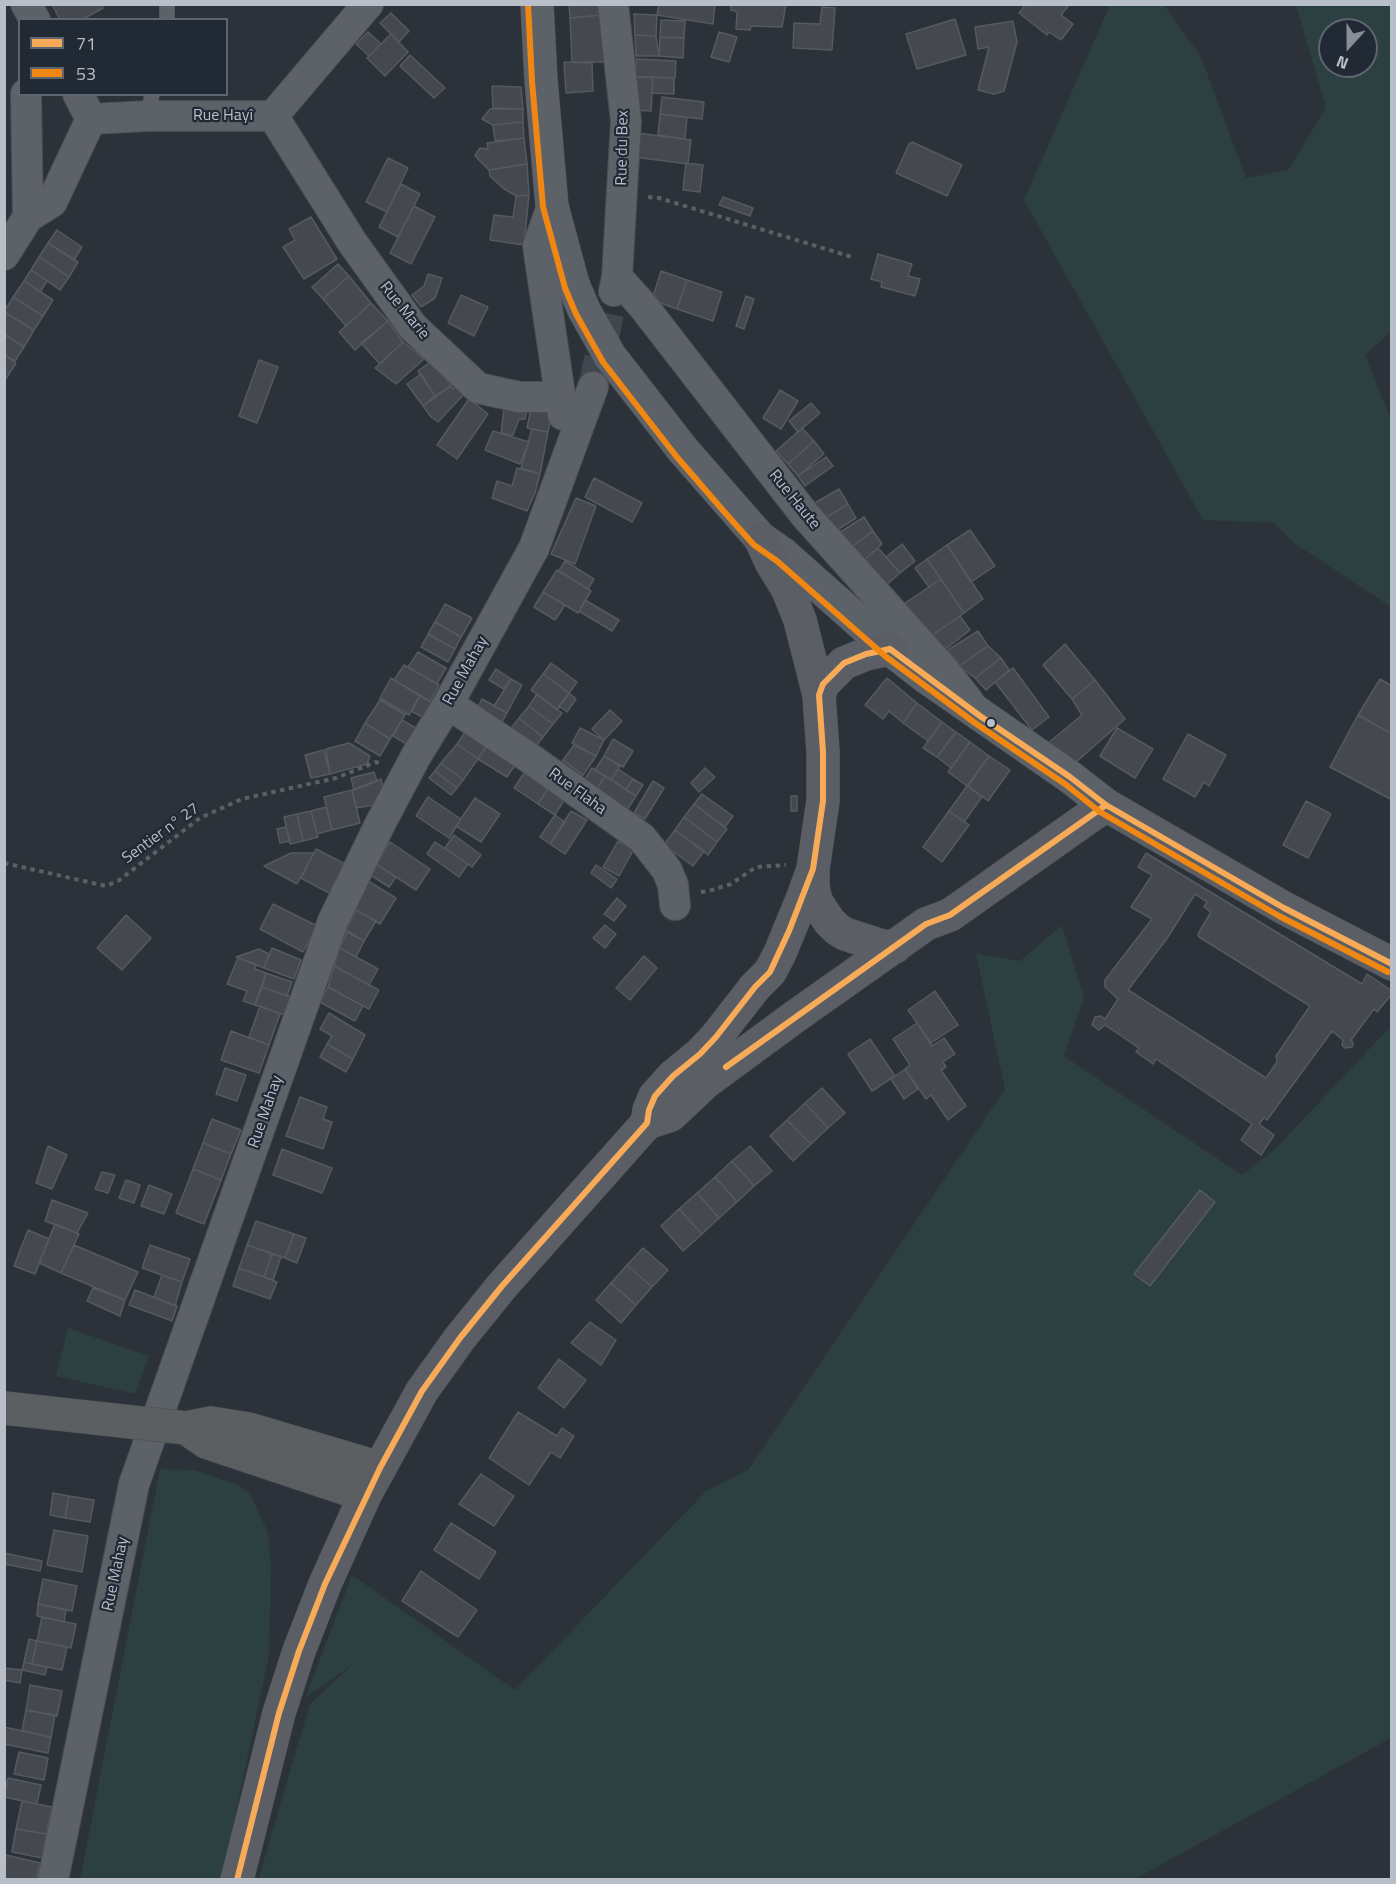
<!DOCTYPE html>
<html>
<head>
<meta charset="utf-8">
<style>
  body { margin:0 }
  #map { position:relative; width:1396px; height:1884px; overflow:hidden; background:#2c3239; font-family:"Titillium Web",sans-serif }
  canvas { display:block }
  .frame { position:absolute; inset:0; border:6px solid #b8bfc9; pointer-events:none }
  .legend { position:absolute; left:18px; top:18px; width:210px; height:78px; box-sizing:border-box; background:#202934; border:2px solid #5d6570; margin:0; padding:8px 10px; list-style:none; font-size:18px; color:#b8bfc9 }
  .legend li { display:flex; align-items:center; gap:12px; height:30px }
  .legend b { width:30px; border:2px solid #5d6570 }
  .north { position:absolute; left:1318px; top:18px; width:60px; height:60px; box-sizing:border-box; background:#202934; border:2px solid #5d6570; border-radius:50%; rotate:201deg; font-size:16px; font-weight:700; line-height:24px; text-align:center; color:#b8bfc9 }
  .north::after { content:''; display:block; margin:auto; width:21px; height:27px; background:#878e97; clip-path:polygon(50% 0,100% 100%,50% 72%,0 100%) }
</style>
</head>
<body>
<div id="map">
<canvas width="1396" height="1884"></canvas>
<div class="frame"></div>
<ul class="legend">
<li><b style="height:8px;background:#f7ab59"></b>71</li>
<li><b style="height:8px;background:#f18713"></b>53</li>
</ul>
<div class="north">N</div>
</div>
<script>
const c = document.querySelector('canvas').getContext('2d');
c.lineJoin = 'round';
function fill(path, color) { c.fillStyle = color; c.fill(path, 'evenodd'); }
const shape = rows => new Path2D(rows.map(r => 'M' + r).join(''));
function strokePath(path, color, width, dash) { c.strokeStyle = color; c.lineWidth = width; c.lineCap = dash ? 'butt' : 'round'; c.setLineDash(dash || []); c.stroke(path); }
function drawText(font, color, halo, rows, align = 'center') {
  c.font = font + ' "Titillium Web",sans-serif'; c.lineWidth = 4.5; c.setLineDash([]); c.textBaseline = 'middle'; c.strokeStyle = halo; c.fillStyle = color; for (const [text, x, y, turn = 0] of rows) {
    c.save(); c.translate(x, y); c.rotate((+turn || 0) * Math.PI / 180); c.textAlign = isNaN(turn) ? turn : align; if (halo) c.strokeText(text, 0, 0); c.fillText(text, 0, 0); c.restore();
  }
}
fill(shape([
  [1110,5,1164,5,1201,57,1246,178,1288,170,1326,108,1296,5,1391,5,1391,332,1365,355,1391,420,1391,607,1294,543,1274,523,1203,520,1024,200],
  [1330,30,1366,30,1366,66,1330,66],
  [1062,925,1084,997,1064,1056,1242,1175,1275,1149,1391,1026,1391,1738,1135,1879,258,1880,310,1704,353,1664,305,1698,352,1575,515,1690,706,1491,748,1470,1005,1089,976,954,1020,961],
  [68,1328,149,1356,135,1394,56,1376],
  [160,1469,194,1470,238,1485,250,1494,268,1532,271,1566,269,1655,222,1879,80,1880]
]), '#2c3f41');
const building = shape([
  [52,4,101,4,103,8,81,20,60,20,52,4],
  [569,4,601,4,602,15,570,18,569,4],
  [659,4,715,4,713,24,657,15,659,4],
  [731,4,786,4,782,27,751,26,750,30,736,29,737,12,731,10,731,4],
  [1070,4,1061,15,1073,24,1061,40,1049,32,1047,35,1019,13,1026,4,1070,4],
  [822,7,835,8,832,50,793,48,794,23,820,24,822,7],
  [391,13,409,31,399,42,380,23,391,13],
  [634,14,657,15,656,36,635,35,634,14],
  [602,15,609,62,572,62,570,18,602,15],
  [955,19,966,55,917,69,906,34,955,19],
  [661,20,685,21,684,38,660,37,661,20],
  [1013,21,1017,42,1004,91,994,94,978,90,989,47,978,49,975,27,1013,21],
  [368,32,381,44,369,56,356,44,368,32],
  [719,32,737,37,729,62,711,57,719,32],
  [391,34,408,52,385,76,367,58,391,34],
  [635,35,656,36,659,56,636,56,635,35],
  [660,37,684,38,683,58,659,56,660,37],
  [410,55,445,88,434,98,400,66,410,55],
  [636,59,676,61,675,78,636,77,636,59],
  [564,62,592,63,593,91,566,93,564,62],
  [636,77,653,77,651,111,636,110,636,77],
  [653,77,674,78,674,94,652,93,653,77],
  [492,86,521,87,523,109,493,108,492,86],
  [662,97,704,102,702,119,660,114,662,97],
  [490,109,523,109,523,122,493,125,482,119,490,109],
  [660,114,687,117,685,139,658,135,660,114],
  [523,122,524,138,495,141,493,125,523,122],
  [637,133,691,140,688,164,634,157,637,133],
  [524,138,527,164,489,170,475,156,480,148,488,149,487,143,524,138],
  [912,142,962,165,947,196,896,173,909,144,912,142],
  [388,158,408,168,387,212,366,202,388,158],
  [686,163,703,165,700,192,683,190,686,163],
  [527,164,529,195,516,196,503,188,490,176,489,170,527,164],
  [401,184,420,194,398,237,379,227,401,184],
  [529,195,524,245,490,240,494,215,513,217,516,196,529,195],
  [723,197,753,208,750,216,719,205,723,197],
  [414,206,435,217,411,264,390,253,414,206],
  [311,217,337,259,304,279,283,247,295,240,289,229,311,217],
  [57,230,82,247,74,260,48,243,57,230],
  [48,243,78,262,69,277,39,257,48,243],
  [878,254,912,264,908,276,920,279,915,296,881,287,882,282,871,279,878,254],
  [39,257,69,277,60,290,31,270,39,257],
  [338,264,349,276,323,299,312,287,338,264],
  [31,270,47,281,40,292,24,281,31,270],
  [661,271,687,280,677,309,652,300,661,271],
  [428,274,442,278,435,298,421,307,412,295,424,286,428,274],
  [349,276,371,303,346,326,323,299,349,276],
  [687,280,722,292,713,321,677,309,687,280],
  [24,281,53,300,43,316,13,297,24,281],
  [461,295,488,307,474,336,448,323,461,295],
  [746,296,754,299,744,329,736,326,746,296],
  [13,297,43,316,34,330,4,312,13,297],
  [371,303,388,321,355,350,339,332,371,303],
  [4,312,34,330,24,347,4,334,4,312],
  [388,321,403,342,380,364,361,343,388,321],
  [4,334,24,347,15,361,4,355,4,334],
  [403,342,424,359,396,384,375,368,403,342],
  [4,355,16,363,5,380,4,379,4,355],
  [259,360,278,367,257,423,239,416,259,360],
  [433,360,451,386,435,396,418,371,433,360],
  [421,374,435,396,423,406,407,384,421,374],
  [458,385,466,392,438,422,431,417,423,406,451,386,453,389,458,385],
  [780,390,798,401,781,429,763,418,780,390],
  [469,399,488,414,457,459,437,445,469,399],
  [811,403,820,413,798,432,789,421,811,403],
  [527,408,525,419,519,419,513,435,501,433,504,409,527,408],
  [531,409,552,412,548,432,527,428,531,409],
  [802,428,814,441,788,464,776,451,802,428],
  [532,429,548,432,540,474,521,468,532,429],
  [493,431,529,442,520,464,485,450,493,431],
  [814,441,824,454,798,476,788,464,814,441],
  [826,457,833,466,805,486,798,476,826,457],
  [517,468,540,474,535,493,527,511,492,498,497,481,512,486,517,468],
  [594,478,642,503,632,522,585,497,594,478],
  [839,489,848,504,822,520,813,504,839,489],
  [576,498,596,506,575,564,551,554,576,498],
  [848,504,856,518,831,534,822,520,848,504],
  [864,517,873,531,847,550,834,536,864,517],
  [970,530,995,566,971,582,947,545,970,530],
  [873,531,882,544,864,560,847,550,873,531],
  [902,544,915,561,900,573,886,557,902,544],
  [947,545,983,599,964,613,927,559,947,545],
  [878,548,900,573,885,586,864,560,878,548],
  [927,559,941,579,929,587,915,568,927,559],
  [565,561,594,579,588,589,559,571,565,561],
  [557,570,591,591,578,613,543,592,557,570],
  [941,579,964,613,930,637,905,603,941,579],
  [543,592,565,605,555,620,534,607,543,592],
  [585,600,619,620,612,631,579,611,585,600],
  [445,604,472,618,461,637,435,622,445,604],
  [960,616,970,630,943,651,930,637,960,616],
  [435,622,461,637,455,649,428,634,435,622],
  [978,631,988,646,959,666,948,650,978,631],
  [428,634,455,649,448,662,421,647,428,634],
  [1065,644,1095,680,1072,699,1043,665,1065,644],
  [988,646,1001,658,975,678,959,666,988,646],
  [418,652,446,668,437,684,408,667,418,652],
  [1001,658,1009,670,986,690,975,678,1001,658],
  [551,663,577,682,569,693,543,674,551,663],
  [404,665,439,685,430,701,394,680,404,665],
  [1013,668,1049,717,1032,730,995,682,1013,668],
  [496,669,511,679,504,689,489,680,496,669],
  [543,674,569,693,557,710,531,690,543,674],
  [391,678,420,696,409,715,380,698,391,678],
  [887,678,917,703,903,723,889,711,883,719,865,705,887,678],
  [511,679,522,685,507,713,494,706,511,679],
  [1380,679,1392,686,1392,734,1358,715,1380,679],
  [1095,680,1125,719,1076,762,1047,744,1082,715,1072,699,1095,680],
  [569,693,576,699,567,712,559,706,569,693],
  [537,694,562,713,553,724,529,706,537,694],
  [420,696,435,704,426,719,411,711,420,696],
  [482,699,507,713,499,728,475,713,482,699],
  [380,700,405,715,390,739,365,723,380,700],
  [917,703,942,722,928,741,903,723,917,703],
  [529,706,553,724,543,737,519,718,529,706],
  [610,710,622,721,604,740,592,729,610,710],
  [1358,715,1392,734,1392,800,1330,767,1358,715],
  [519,718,543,737,533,750,509,731,519,718],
  [402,720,419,730,410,746,393,736,402,720],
  [942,722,956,732,937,757,923,748,942,722],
  [365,723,390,739,380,756,355,741,365,723],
  [468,728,490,741,478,759,457,744,468,728],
  [580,728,604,740,596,756,572,743,580,728],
  [1117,728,1153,749,1135,778,1100,756,1117,728],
  [956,732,970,742,951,768,937,757,956,732],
  [1188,734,1226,755,1209,786,1204,782,1195,797,1163,779,1188,734],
  [613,739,633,751,623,767,604,756,613,739],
  [490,741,519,759,507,777,478,759,490,741],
  [970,742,989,756,967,786,948,772,970,742],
  [349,743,370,756,367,764,330,774,326,749,349,743],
  [457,744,478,759,463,780,441,763,457,744],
  [574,745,596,756,583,775,563,760,574,745],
  [324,750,330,774,311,778,305,755,324,750],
  [604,756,620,766,611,780,595,770,604,756],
  [989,756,1010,770,988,801,968,786,989,756],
  [563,760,583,775,576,785,556,769,563,760],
  [441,763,463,780,457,788,435,771,441,763],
  [592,768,605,776,596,790,583,782,592,768],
  [705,768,715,777,699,792,691,783,705,768],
  [527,769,551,784,538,804,514,788,527,769],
  [618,769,633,779,626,790,611,780,618,769],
  [435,771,457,788,451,795,429,778,435,771],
  [374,772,377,781,354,790,351,778,374,772],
  [605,776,636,796,627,810,596,790,605,776],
  [381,779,385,796,374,805,356,808,352,790,381,779],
  [633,779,643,785,636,796,626,790,633,779],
  [653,781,664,788,645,819,634,813,653,781],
  [967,786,982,797,964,822,949,811,967,786],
  [549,787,566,797,555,815,538,804,549,787],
  [352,790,360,823,332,830,324,797,352,790],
  [702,794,733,816,725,827,694,804,702,794],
  [791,796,797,796,797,811,791,811,791,796],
  [428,797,461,819,449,838,416,816,428,797],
  [475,798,500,814,481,842,456,826,475,798],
  [1306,801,1331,814,1308,858,1283,845,1306,801],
  [694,804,727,829,717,842,684,817,694,804],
  [326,807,332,830,317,834,311,811,326,807],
  [311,811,318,837,303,841,297,814,311,811],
  [571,811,587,820,565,854,550,844,571,811],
  [949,811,969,825,942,862,923,847,949,811],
  [297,814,303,841,290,844,284,817,297,814],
  [555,815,565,822,550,844,540,837,555,815],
  [684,817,717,842,708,855,675,830,684,817],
  [286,827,290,841,280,843,277,829,286,827],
  [675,830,704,851,693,866,664,845,675,830],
  [454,835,481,855,472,867,445,848,454,835],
  [618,841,634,849,619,876,603,867,618,841],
  [390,842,430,869,416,890,376,864,390,842],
  [435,842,468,864,459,877,427,854,435,842],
  [316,849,349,866,340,885,335,882,329,893,301,878,316,849],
  [291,853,314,853,297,884,264,866,291,853],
  [1146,853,1362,984,1367,974,1392,991,1392,994,1377,1012,1374,1009,1351,1040,1353,1043,1352,1047,1345,1048,1342,1045,1343,1040,1332,1031,1267,1120,1264,1118,1259,1124,1274,1135,1261,1155,1241,1140,1252,1124,1156,1059,1153,1064,1136,1052,1139,1048,1105,1025,1099,1030,1092,1025,1095,1017,1101,1016,1105,1019,1118,999,1105,987,1105,980,1152,919,1131,907,1152,875,1138,867,1146,853],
  [1195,894,1207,902,1204,907,1211,912,1198,934,1199,937,1310,1006,1276,1056,1277,1062,1266,1078,1128,990,1168,937,1195,894],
  [376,864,396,877,389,887,369,874,376,864],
  [596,865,617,879,611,888,591,873,596,865],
  [368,881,396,898,380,924,352,907,368,881],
  [617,898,626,906,614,921,604,914,617,898],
  [273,904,317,926,303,952,260,929,273,904],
  [356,910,376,921,364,941,346,930,356,910],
  [126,915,151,938,122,970,97,948,126,915],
  [605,925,616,934,605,948,593,938,605,925],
  [347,932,364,941,356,957,340,948,347,932],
  [272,948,301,960,294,979,264,968,272,948],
  [340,948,378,969,369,985,334,966,340,948],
  [259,949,269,954,264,968,236,957,259,949],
  [644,956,657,968,630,1000,616,988,644,956],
  [238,958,256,964,255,969,266,973,255,1005,243,1001,247,991,227,984,238,958],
  [334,966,379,990,369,1009,328,987,334,966],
  [266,973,292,982,287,996,262,987,266,973],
  [262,987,291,997,284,1015,255,1005,262,987],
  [328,987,363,1006,355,1021,320,1002,328,987],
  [935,991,958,1025,931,1043,908,1010,935,991],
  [260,1006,280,1014,269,1045,249,1037,260,1006],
  [329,1013,365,1035,353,1059,327,1044,332,1036,320,1029,329,1013],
  [917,1023,932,1046,944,1038,955,1054,943,1062,946,1067,941,1070,966,1106,948,1120,931,1095,926,1099,905,1069,910,1065,893,1039,917,1023],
  [231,1031,269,1045,259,1073,221,1060,231,1031],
  [870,1039,895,1076,872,1091,848,1054,870,1039],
  [327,1044,353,1059,346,1072,320,1057,327,1044],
  [225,1068,246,1075,237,1101,216,1094,225,1068],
  [905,1069,918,1089,904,1099,891,1079,905,1069],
  [822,1088,845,1113,828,1128,805,1103,822,1088],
  [300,1097,327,1107,323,1119,332,1122,323,1149,286,1136,300,1097],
  [805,1103,828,1128,811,1144,787,1120,805,1103],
  [212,1119,241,1130,231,1154,203,1143,212,1119],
  [787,1120,811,1144,793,1161,770,1136,787,1120],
  [203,1143,231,1154,221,1180,193,1169,203,1143],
  [48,1146,67,1155,52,1189,36,1183,48,1146],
  [750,1146,772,1171,754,1186,732,1161,750,1146],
  [282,1149,332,1168,322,1193,273,1175,282,1149],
  [732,1161,754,1186,737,1202,715,1177,732,1161],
  [193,1169,221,1180,204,1224,176,1213,193,1169],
  [102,1172,115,1175,108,1193,95,1189,102,1172],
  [715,1177,737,1202,719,1218,697,1193,715,1177],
  [126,1180,140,1185,134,1203,119,1198,126,1180],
  [149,1185,172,1194,164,1214,141,1206,149,1185],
  [1200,1190,1215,1202,1150,1286,1134,1274,1200,1190],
  [697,1193,719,1218,702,1234,679,1209,697,1193],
  [52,1200,88,1213,77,1233,45,1221,52,1200],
  [679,1209,702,1234,683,1251,661,1226,679,1209],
  [256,1221,294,1234,285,1258,247,1245,256,1221],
  [55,1224,79,1234,61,1273,39,1263,55,1224],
  [28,1230,49,1239,35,1274,14,1266,28,1230],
  [294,1234,306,1238,297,1263,285,1258,294,1234],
  [74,1245,138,1272,125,1300,61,1273,74,1245],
  [150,1245,190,1259,182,1282,142,1268,150,1245],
  [247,1245,272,1254,264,1277,239,1268,247,1245],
  [643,1248,668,1270,652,1287,627,1265,643,1248],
  [272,1254,281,1257,273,1280,264,1277,272,1254],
  [627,1265,652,1287,636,1305,611,1283,627,1265],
  [239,1268,277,1282,270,1299,233,1286,239,1268],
  [162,1275,182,1282,175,1306,154,1297,162,1275],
  [611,1283,636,1305,621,1323,596,1300,611,1283],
  [93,1288,125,1300,120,1316,87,1301,93,1288],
  [135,1290,177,1306,172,1321,129,1305,135,1290],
  [590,1322,616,1340,601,1365,571,1343,590,1322],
  [559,1359,586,1380,564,1408,538,1388,559,1359],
  [518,1412,557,1436,562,1428,574,1436,560,1458,551,1452,529,1485,489,1458,518,1412],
  [481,1474,514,1496,494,1526,459,1504,481,1474],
  [53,1493,69,1496,65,1518,50,1515,53,1493],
  [69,1496,94,1500,90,1522,65,1518,69,1496],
  [451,1523,496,1552,479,1579,434,1550,451,1523],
  [54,1530,88,1536,82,1572,47,1565,54,1530],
  [4,1553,42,1561,40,1571,4,1564,4,1553],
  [421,1571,477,1610,458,1637,402,1601,421,1571],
  [43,1579,77,1586,72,1611,38,1604,43,1579],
  [38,1604,66,1610,64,1622,37,1616,38,1604],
  [42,1617,76,1624,71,1648,37,1641,42,1617],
  [29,1639,37,1641,32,1664,24,1662,29,1639],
  [37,1641,67,1647,62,1670,32,1664,37,1641],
  [24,1662,47,1667,45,1675,22,1670,24,1662],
  [4,1668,22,1670,20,1683,4,1680,4,1668],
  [30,1685,62,1691,57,1716,26,1710,30,1685],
  [26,1710,55,1715,51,1737,22,1731,26,1710],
  [4,1727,51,1737,48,1753,4,1744,4,1727],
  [19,1752,48,1758,44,1780,14,1774,19,1752],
  [8,1778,41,1785,37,1804,4,1797,8,1778],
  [22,1801,52,1807,46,1834,16,1829,22,1801],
  [16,1829,46,1834,42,1858,12,1852,16,1829],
  [6,1855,40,1863,36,1880,4,1880,6,1855]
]);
fill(building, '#45494f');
strokePath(building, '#555a61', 1.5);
strokePath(shape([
  [593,387,614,291]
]), '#41474f', 30, [30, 15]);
const service = shape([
  [167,20,167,4],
  [148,116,152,94]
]);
const minor = shape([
  [26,4,35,20],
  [613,4,626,121,617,277,614,291],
  [26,94,28,217],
  [78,94,91,119],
  [273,116,352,242,413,327,478,388,519,397,559,397],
  [91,119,148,116,273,116,368,4],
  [552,206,538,246,563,415],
  [4,255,28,217,52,202,91,119],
  [617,277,643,306,805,515,944,670,969,702],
  [448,704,531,759,642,838,667,870,673,885,675,905],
  [53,1880,134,1484,333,921,379,826,416,756,448,704,534,548,593,387]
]);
const tertiary = shape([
  [537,4,541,80,552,206,573,284,584,310,610,356,683,450,760,538,783,554,890,649,926,677,1070,777,1106,805]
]);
const secondary = shape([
  [819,695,823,684,844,663,866,654,890,649],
  [813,869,813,887,816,901,829,921,837,929,845,934,882,946,895,947],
  [647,1123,671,1115,706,1082,793,1018,926,924,950,915,1106,805,1284,908,1392,964],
  [237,1880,279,1713,299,1651,325,1584,365,1495,422,1391,460,1338,502,1286,647,1123,649,1110,655,1096,673,1076,700,1054,716,1037,755,987,770,972,780,953,803,897,813,869,823,801,823,752,819,695,800,620,788,590,771,562,760,538]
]);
const motorway = shape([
  [186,1428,211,1423,249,1429,380,1468],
  [190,1431,206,1442,365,1495]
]);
strokePath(service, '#4a4e54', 16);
strokePath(minor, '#4a4e54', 32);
strokePath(tertiary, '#4a4e54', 34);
strokePath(secondary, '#4a4e54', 34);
strokePath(motorway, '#494f55', 34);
strokePath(shape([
  [648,197,659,198,852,257],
  [4,863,106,886,118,881,200,818,242,799,336,778,376,762,383,765],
  [701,892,709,891,731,884,756,867,786,865]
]), '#5b6065', 4, [4.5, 4.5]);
strokePath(service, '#5d6168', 15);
strokePath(minor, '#5d6168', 30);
strokePath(tertiary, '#5d6168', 33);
strokePath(secondary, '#5b5f65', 33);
strokePath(motorway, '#5c5f61', 33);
const motorwayBridge = shape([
  [4,1408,186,1428]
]);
strokePath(motorwayBridge, '#494f55', 34, []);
strokePath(motorwayBridge, '#5c5f61', 33);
strokePath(shape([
  [890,649,980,716,1070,777,1106,805,1284,908,1392,964],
  [726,1067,926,924,950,915,1106,805],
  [237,1880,279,1713,299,1651,325,1584,380,1468,422,1391,460,1338,502,1286,647,1123,649,1110,655,1096,673,1076,700,1054,716,1037,755,987,770,972,789,931,813,869,823,801,823,752,819,695,823,684,844,663,866,654,890,649]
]), '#f7ab59', 6);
strokePath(shape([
  [528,4,532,81,543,207,565,288,576,314,603,362,676,456,727,515,754,545,777,561,885,656,975,723,1065,784,1100,812,1279,916,1388,972]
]), '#f18713', 6);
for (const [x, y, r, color] of [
  [991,723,5,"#b8bfc9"]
]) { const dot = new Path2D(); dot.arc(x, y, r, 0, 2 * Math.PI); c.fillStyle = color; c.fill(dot); strokePath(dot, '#202934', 2); }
drawText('16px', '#b8bfc9', '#202934', [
  ["Rue Hayî",223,116],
  ["Rue du Bex",623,148,-89],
  ["Rue Marie",404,311,51],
  ["Rue Haute",794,500,51],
  ["Rue Mahay",466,671,-61],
  ["Rue Flaha",577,792,36],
  ["Sentier n° 27",161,834,-36],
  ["Rue Mahay",266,1112,-71],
  ["Rue Mahay",116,1574,-78]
]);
</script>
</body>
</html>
